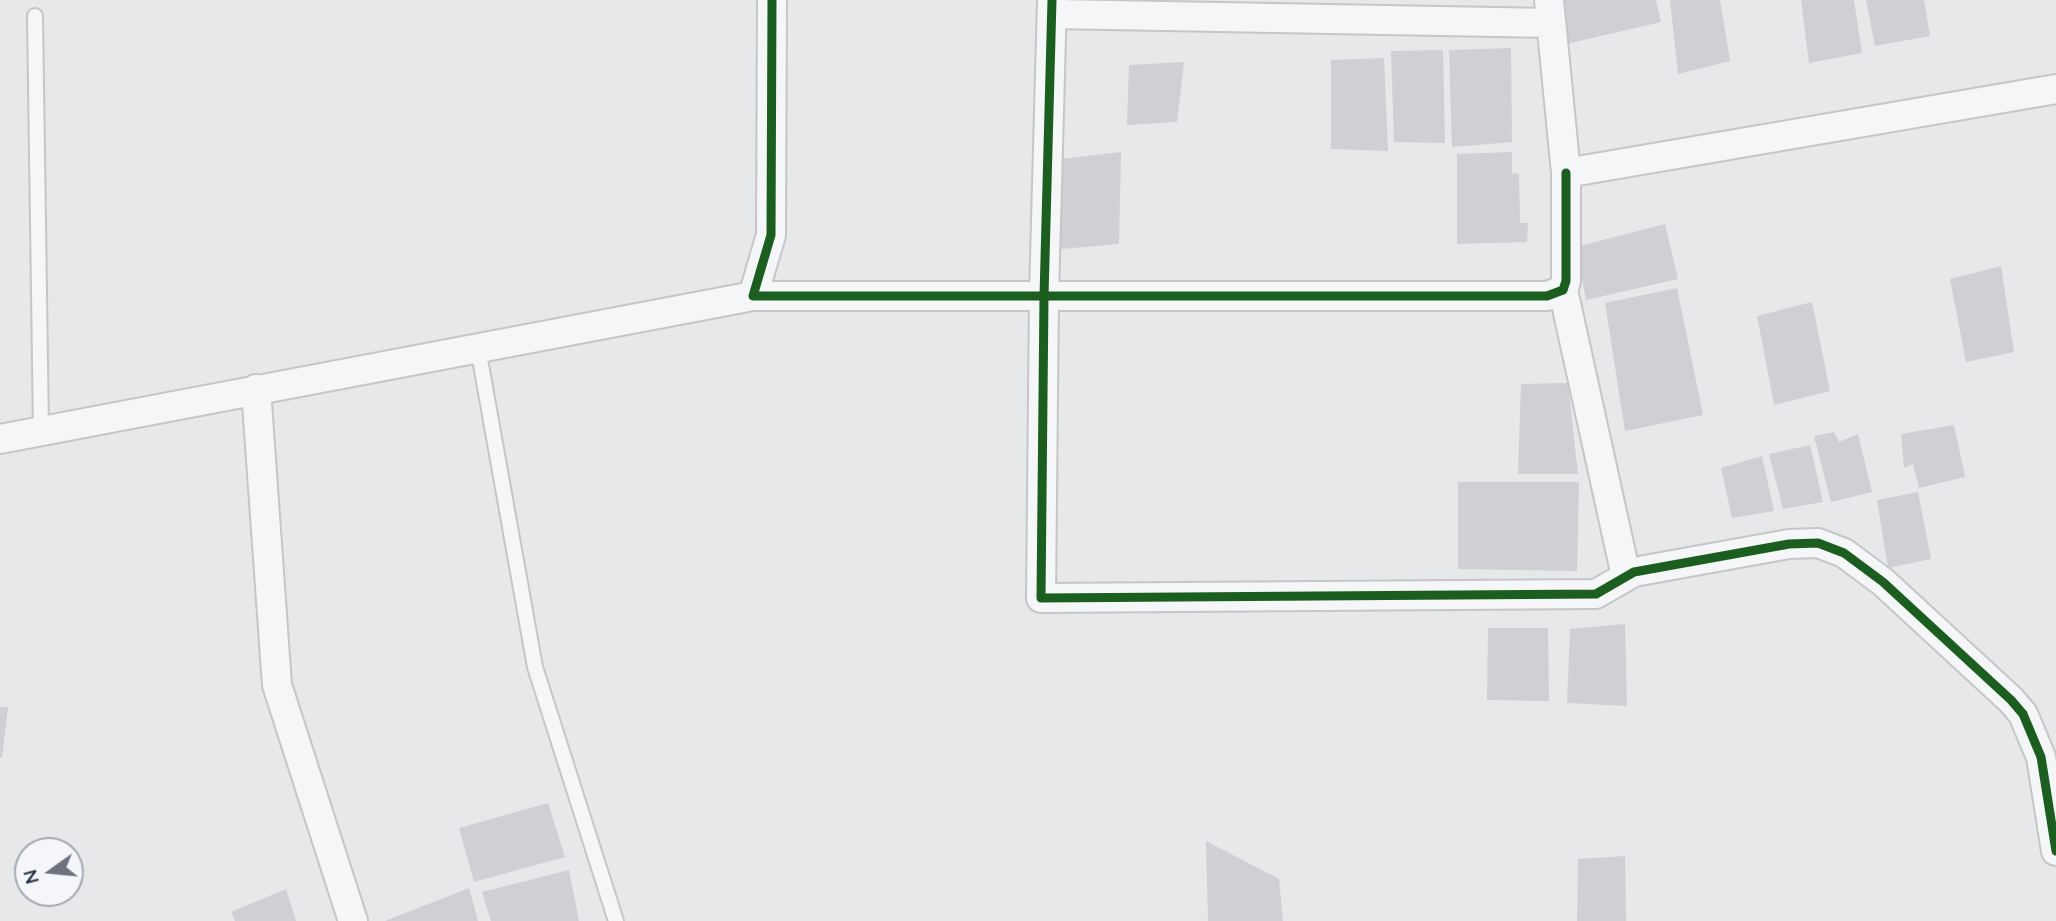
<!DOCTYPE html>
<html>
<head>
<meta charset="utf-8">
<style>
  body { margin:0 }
  #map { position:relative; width:2056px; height:921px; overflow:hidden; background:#e6e8ea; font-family:Quicksand,sans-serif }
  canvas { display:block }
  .north { position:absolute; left:14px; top:837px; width:70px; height:70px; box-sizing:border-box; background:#f4f6f9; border:2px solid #a4a8b1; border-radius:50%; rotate:255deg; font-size:19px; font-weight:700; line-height:28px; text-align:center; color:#2b3445 }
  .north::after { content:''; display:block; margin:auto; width:24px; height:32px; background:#6c737f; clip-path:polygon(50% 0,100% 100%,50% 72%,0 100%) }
</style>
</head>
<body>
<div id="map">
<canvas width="2056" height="921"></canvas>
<div class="north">N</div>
</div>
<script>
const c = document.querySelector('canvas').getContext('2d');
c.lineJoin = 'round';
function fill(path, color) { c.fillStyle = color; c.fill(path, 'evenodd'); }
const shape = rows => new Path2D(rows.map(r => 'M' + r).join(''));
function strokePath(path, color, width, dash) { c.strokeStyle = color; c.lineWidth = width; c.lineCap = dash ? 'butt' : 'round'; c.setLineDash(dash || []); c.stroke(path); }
fill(shape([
  [1557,0,1656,0,1661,22,1562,45],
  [1670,0,1720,0,1730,61,1678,74],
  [1801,0,1854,0,1862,53,1809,63],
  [1866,0,1924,0,1930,36,1875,46],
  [1511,48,1512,142,1452,147,1449,50],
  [1443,50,1445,143,1394,142,1391,51],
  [1384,58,1388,151,1331,149,1331,60],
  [1184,62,1177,122,1127,125,1129,65],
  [1121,152,1119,244,1061,249,1061,159],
  [1512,152,1512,173,1519,174,1520,223,1528,223,1527,242,1457,244,1457,154],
  [1665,224,1678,279,1586,300,1576,247],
  [2001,266,2014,352,1966,362,1950,279],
  [1677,288,1703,415,1625,431,1605,303],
  [1812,302,1830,391,1774,405,1757,316],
  [1568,383,1578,474,1518,474,1521,384],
  [1954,425,1965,477,1919,488,1913,464,1904,468,1901,434],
  [1834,432,1839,442,1858,434,1872,492,1831,502,1814,436],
  [1810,445,1823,502,1783,509,1769,454],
  [1762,456,1774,511,1732,518,1721,468],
  [1458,482,1579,482,1577,571,1458,569],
  [1918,492,1931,559,1888,568,1877,500],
  [1625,624,1627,706,1567,703,1570,629],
  [1488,628,1548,628,1549,701,1487,700],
  [0,707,8,707,2,758,0,758],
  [548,803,565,857,474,882,459,828],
  [1206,841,1279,879,1283,921,1208,921],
  [1625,856,1626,921,1577,921,1578,859],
  [569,870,579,921,491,921,482,892],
  [469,888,478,921,385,921],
  [286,889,296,921,235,921,231,912]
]), '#ced0d3');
const lane = shape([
  [35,16,41,430],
  [478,348,535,667,616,921]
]);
const street = shape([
  [772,0,771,235,753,296,1547,296,1563,290,1566,281,1566,173],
  [1052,0,1044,296,1041,598,1596,594,1634,572,1789,544,1818,543,1844,553,1883,582,2011,700,2023,714,2041,757,2056,851],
  [1549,0,1566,173,2056,89],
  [1052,14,1551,23],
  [1563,290,1626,576],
  [256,389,277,685,353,921],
  [0,439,753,296]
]);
strokePath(lane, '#c4c6c8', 18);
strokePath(street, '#c4c6c8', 32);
strokePath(lane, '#f5f6f7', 14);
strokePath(street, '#f5f6f7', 28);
strokePath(shape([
  [772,0,771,235,753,296,1547,296,1563,290,1566,281,1566,173],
  [1052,0,1044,296,1041,598,1596,594,1634,572,1789,544,1818,543,1844,553,1883,582,2011,700,2023,714,2041,757,2056,851]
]), '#1b5e20', 9);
</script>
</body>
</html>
